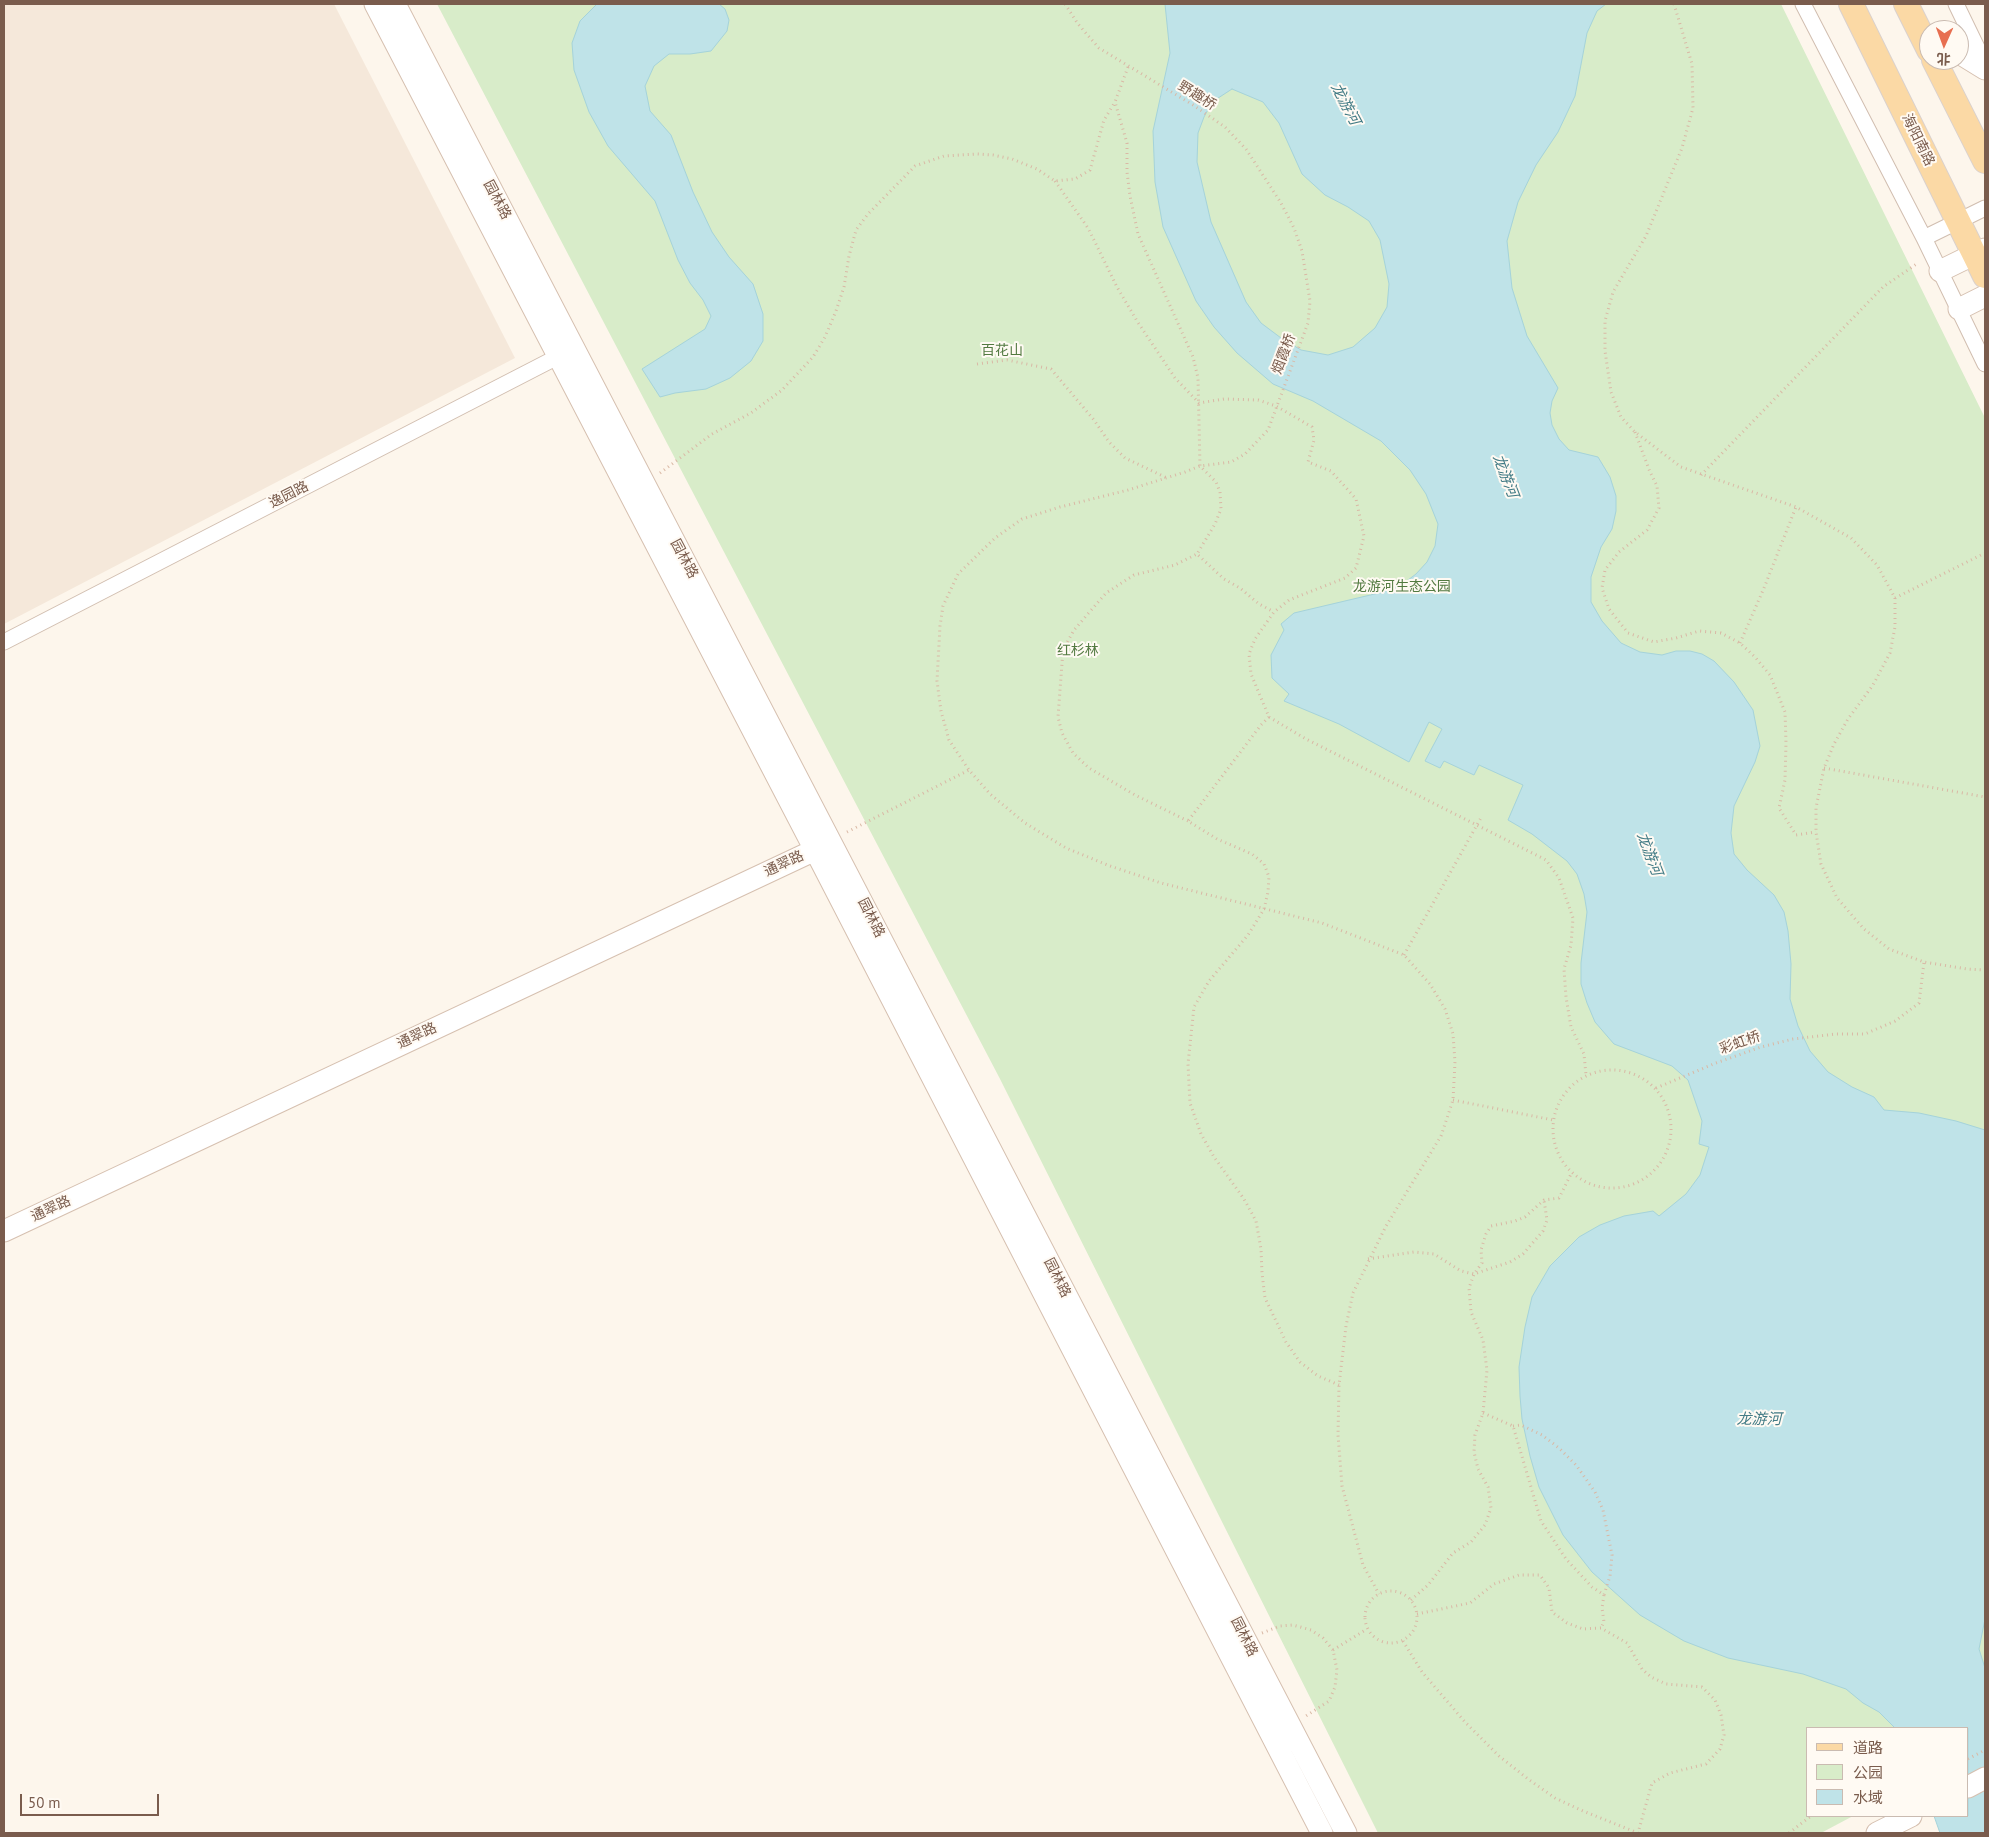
<!DOCTYPE html>
<html>
<head>
<meta charset="utf-8">
<style>
  body { margin:0 }
  #map { position:relative; width:1989px; height:1837px; overflow:hidden; background:#fdf6ec; font-family:"PT Sans","Noto Sans SC",sans-serif }
  canvas { display:block }
  .frame { position:absolute; inset:0; border:5px solid #7a5c4d; pointer-events:none }
  .legend { position:absolute; left:1806px; top:1727px; width:162px; height:90px; box-sizing:border-box; background:#fffaf3; border:1px solid #cabbb1; margin:0; padding:6px 9px; list-style:none; font-size:15px; color:#7a5c4d }
  .legend li { display:flex; align-items:center; gap:10px; height:25px }
  .legend b { width:25px; border:1px solid #cabbb1 }
  .north { position:absolute; left:1919px; top:20px; width:50px; height:50px; box-sizing:border-box; background:#fffaf3; border:1px solid #cabbb1; border-radius:50%; rotate:182deg; font-size:14px; font-weight:700; line-height:20px; text-align:center; color:#7a5c4d }
  .north::after { content:''; display:block; margin:auto; width:18px; height:22px; background:#e76f51; clip-path:polygon(50% 0,100% 100%,50% 72%,0 100%) }
  .scale { position:absolute; left:20px; top:1794px; width:139px; height:22px; box-sizing:border-box; border:2px solid #7a5c4d; border-top:0; padding-left:6px; font-size:15px; line-height:18px; white-space:nowrap; color:#7a5c4d; -webkit-text-stroke:4px #fffaf3; paint-order:stroke }
</style>
</head>
<body>
<div id="map">
<canvas width="1989" height="1837"></canvas>
<div class="frame"></div>
<ul class="legend">
<li><b style="height:6px;background:#fbd9a5"></b>道路</li>
<li><b style="height:14px;background:#d8ecc9"></b>公园</li>
<li><b style="height:14px;background:#bfe3e8"></b>水域</li>
</ul>
<div class="north">北</div>
<div class="scale">50 m</div>
</div>
<script>
const c = document.querySelector('canvas').getContext('2d');
c.lineJoin = 'round';
function fill(path, color) { c.fillStyle = color; c.fill(path, 'evenodd'); }
const shape = rows => new Path2D(rows.map(r => 'M' + r).join(''));
function strokePath(path, color, width, dash) { c.strokeStyle = color; c.lineWidth = width; c.lineCap = dash ? 'butt' : 'round'; c.setLineDash(dash || []); c.stroke(path); }
function drawText(font, color, halo, rows, align = 'center') {
  c.font = font + ' "PT Sans","Noto Sans SC",sans-serif'; c.lineWidth = 4; c.setLineDash([]); c.textBaseline = 'middle'; c.strokeStyle = halo; c.fillStyle = color; for (const [text, x, y, turn = 0] of rows) {
    c.save(); c.translate(x, y); c.rotate((+turn || 0) * Math.PI / 180); c.textAlign = isNaN(turn) ? turn : align; if (halo) c.strokeText(text, 0, 0); c.fillText(text, 0, 0); c.restore();
  }
}
fill(shape([
  [4,4,334,4,515,358,4,624]
]), '#f5e8da');
fill(shape([
  [437,4,1781,4,1985,418,1985,1745,1968,1728,1808,1728,1808,1816,1853,1816,1821,1833,1378,1833,999,1077]
]), '#d8ecc9');
const water = shape([
  [597,4,719,4,725,9,729,20,727,31,711,51,690,54,669,54,654,66,645,86,650,111,671,135,693,192,712,232,729,257,753,284,763,314,763,341,751,361,730,378,706,389,675,393,660,397,642,369,705,329,711,316,703,300,690,283,678,260,655,201,608,146,589,112,574,70,572,43,580,21,597,4],
  [1165,4,1606,4,1597,11,1587,33,1575,96,1558,132,1536,165,1518,202,1507,241,1512,288,1527,336,1558,388,1552,401,1550,413,1552,425,1559,439,1569,450,1598,457,1610,477,1616,496,1616,511,1612,529,1601,547,1591,577,1591,602,1602,621,1621,643,1640,652,1662,655,1676,651,1690,651,1702,654,1714,661,1734,682,1753,710,1760,746,1755,762,1734,806,1731,833,1734,854,1747,870,1774,895,1784,912,1788,931,1791,964,1790,999,1798,1026,1810,1051,1828,1072,1852,1087,1874,1097,1884,1110,1919,1113,1956,1121,1985,1130,1985,1619,1979,1649,1985,1668,1985,1833,1940,1833,1934,1816,1968,1816,1968,1728,1895,1728,1879,1712,1863,1703,1846,1689,1803,1674,1728,1658,1684,1641,1640,1615,1592,1572,1563,1535,1539,1487,1530,1456,1522,1419,1520,1396,1519,1367,1525,1327,1532,1297,1550,1266,1579,1237,1600,1225,1624,1216,1653,1211,1659,1216,1686,1194,1700,1175,1709,1147,1699,1144,1702,1121,1688,1080,1672,1066,1614,1044,1595,1022,1587,1003,1581,984,1581,963,1587,912,1584,894,1577,874,1567,861,1532,834,1508,820,1523,785,1479,765,1474,775,1444,761,1440,768,1425,761,1442,729,1429,722,1409,762,1339,724,1284,701,1289,694,1272,678,1271,655,1284,630,1281,624,1294,613,1383,592,1404,583,1416,574,1427,562,1435,546,1438,524,1426,494,1410,470,1381,441,1313,401,1273,384,1237,353,1214,327,1196,301,1163,227,1155,182,1153,131,1170,53,1165,4],
  [1232,89,1263,102,1279,123,1302,174,1325,195,1348,207,1369,221,1380,240,1389,284,1387,307,1375,328,1353,347,1328,355,1301,350,1281,338,1261,323,1246,302,1211,222,1197,162,1198,133,1204,117,1212,102,1232,89]
]);
fill(water, '#bfe3e8');
strokePath(water, '#a5d3da', 1);
const street = shape([
  [1803,4,1924,238,1985,364],
  [1956,4,1985,64],
  [1924,238,1985,208],
  [4,642,567,352]
]);
const secondary = shape([
  [375,4,815,850,1322,1833],
  [395,4,1346,1833],
  [1959,53,1985,69],
  [1940,271,1985,249],
  [1959,309,1985,296],
  [4,1231,815,850,826,842],
  [1968,1787,1985,1778],
  [1877,1833,1911,1816]
]);
const primary = shape([
  [1851,4,1985,276],
  [1906,4,1929,50],
  [1934,60,1985,161]
]);
strokePath(street, '#d1beb0', 17);
strokePath(secondary, '#d6c0b0', 23);
strokePath(primary, '#dad1cd', 26);
strokePath(shape([
  [1065,4,1078,24,1099,48,1193,105,1225,127,1246,149,1281,203,1294,228,1302,251,1310,301,1308,323,1268,430,1245,454,1231,462,1200,466,1185,472,1128,490,1060,507,1022,519,995,538,958,574,943,606,940,626,937,681,941,711,949,740,969,770,990,794,1025,823,1066,848,1110,866,1161,883,1322,923,1404,955,1430,984,1445,1009,1453,1034,1455,1062,1453,1100,1441,1136,1386,1226,1353,1293,1346,1326,1339,1385,1338,1435,1342,1486,1363,1565,1379,1594],
  [1674,4,1692,64,1693,108,1682,148,1646,236,1613,292,1605,321,1605,351,1611,392,1621,417,1635,432,1681,467,1796,507,1851,538,1877,565,1895,598,1895,627,1890,653,1873,685,1848,719,1834,744,1824,768,1816,808,1816,832,1821,864,1837,898,1864,929,1889,949,1924,962,1967,969,1985,970],
  [1128,67,1115,102,1127,143,1127,172,1130,196,1138,234,1193,357,1198,378,1200,466,1216,482,1220,492,1221,509,1215,524,1197,554,1224,579,1240,588,1259,604,1274,612],
  [1055,181,1088,228,1117,287,1137,321,1175,378,1199,403,1224,399,1258,400,1276,406,1312,427,1314,440,1308,462,1331,471,1356,499,1364,536,1356,568,1345,578,1289,600,1274,612,1255,639,1249,654,1251,674,1269,717,1306,739,1546,860,1559,878,1573,918,1571,945,1564,969,1566,997,1571,1027,1584,1054,1586,1075],
  [977,364,1007,360,1051,369,1094,420,1109,442,1125,458,1167,478],
  [1635,432,1650,472,1657,486,1659,508,1647,530,1619,552,1605,570,1602,588,1609,609,1628,633,1654,642,1676,638,1699,631,1721,633,1740,643,1755,657,1770,675,1785,712,1786,743,1785,780,1779,808,1796,835,1816,832],
  [660,473,712,434,751,413,782,390,813,357,825,337,836,311,844,287,849,256,856,230,868,214,915,166,944,156,977,154,993,155,1012,159,1037,169,1055,181,1075,179,1090,170,1104,120,1115,102],
  [1701,475,1883,287,1918,263],
  [1895,598,1985,553],
  [1740,643,1764,588,1796,507],
  [1269,717,1261,725,1188,821,1217,839,1252,854,1264,864,1269,877,1268,892,1264,909,1248,935,1209,981,1194,1007,1188,1064,1190,1103,1201,1134,1214,1157,1244,1199,1256,1221,1261,1249,1262,1273,1265,1298,1286,1342,1300,1362,1318,1376,1339,1385],
  [1824,768,1985,797],
  [1188,821,1135,795,1089,768,1073,753,1062,733,1058,717,1063,650,1074,630,1106,593,1134,575,1175,565,1197,554],
  [847,832,969,770],
  [1404,955,1482,816],
  '1553 1129a59 59 0 1 1 118 0a59 59 0 1 1-118 0Z',
  [1656,1088,1716,1063,1761,1047,1793,1039,1836,1034,1865,1034,1895,1021,1919,1003,1924,962],
  [1453,1100,1553,1120],
  [1368,1259,1414,1252,1434,1254,1461,1271,1474,1274,1510,1262,1523,1254,1543,1231,1547,1220,1544,1200],
  [1483,1413,1513,1426,1541,1521,1566,1559,1592,1587,1604,1595,1602,1608,1604,1622,1601,1628],
  [1513,1426,1521,1425,1542,1435,1559,1448,1576,1465,1595,1492,1603,1510,1612,1555,1610,1576,1604,1595],
  '1365 1617a26 26 0 1 1 52 0a26 26 0 1 1-52 0Z',
  [1411,1600,1428,1585,1453,1553,1471,1542,1485,1525,1491,1508,1488,1487,1478,1469,1474,1452,1475,1435,1483,1413,1487,1370,1483,1340,1471,1312,1469,1288,1474,1274,1482,1263,1481,1250,1486,1234,1491,1226,1515,1221,1525,1217,1544,1200,1559,1198,1572,1172],
  [1417,1614,1470,1603,1494,1584,1519,1575,1540,1575,1549,1588,1552,1612,1567,1623,1583,1629,1601,1628,1627,1643,1642,1669,1651,1677,1666,1684,1702,1687,1715,1700,1721,1715,1724,1735,1720,1749,1706,1764,1670,1773,1652,1783,1638,1833],
  [1262,1633,1280,1626,1293,1625,1311,1630,1323,1638,1333,1650,1337,1670,1335,1687,1329,1701,1306,1716],
  [1403,1641,1422,1672,1465,1722,1499,1756,1528,1779,1555,1798,1583,1811,1638,1833],
  [1333,1650,1367,1629],
  [1968,1759,1985,1750],
  [1789,1833,1811,1816]
]), '#d9b8a5', 3, [1, 4]);
strokePath(street, '#fff', 15);
strokePath(secondary, '#fff', 21);
strokePath(primary, '#fbd9a5', 24);
drawText('14px', '#7a5c4d', '#fffaf3', [
  ["野趣桥",1197,96,32],
  ["海阳南路",1918,140,64],
  ["园林路",497,200,62],
  ["烟霞桥",1284,354,-69],
  ["逸园路",289,495,-27],
  ["园林路",684,559,62],
  ["通翠路",784,864,-25],
  ["园林路",871,918,63],
  ["通翠路",417,1036,-25],
  ["彩虹桥",1740,1043,-19],
  ["通翠路",51,1209,-25],
  ["园林路",1057,1278,63],
  ["园林路",1244,1637,63]
]);
drawText('14px', '#537a41', '#fffaf3', [
  ["百花山",1002,351],
  ["龙游河生态公园",1402,587],
  ["红杉林",1078,651]
]);
drawText('italic 15px', '#437c86', '#fffaf3', [
  ["龙游河",1345,104,62],
  ["龙游河",1505,476,69],
  ["龙游河",1649,854,69],
  ["龙游河",1759,1420]
]);
</script>
</body>
</html>
